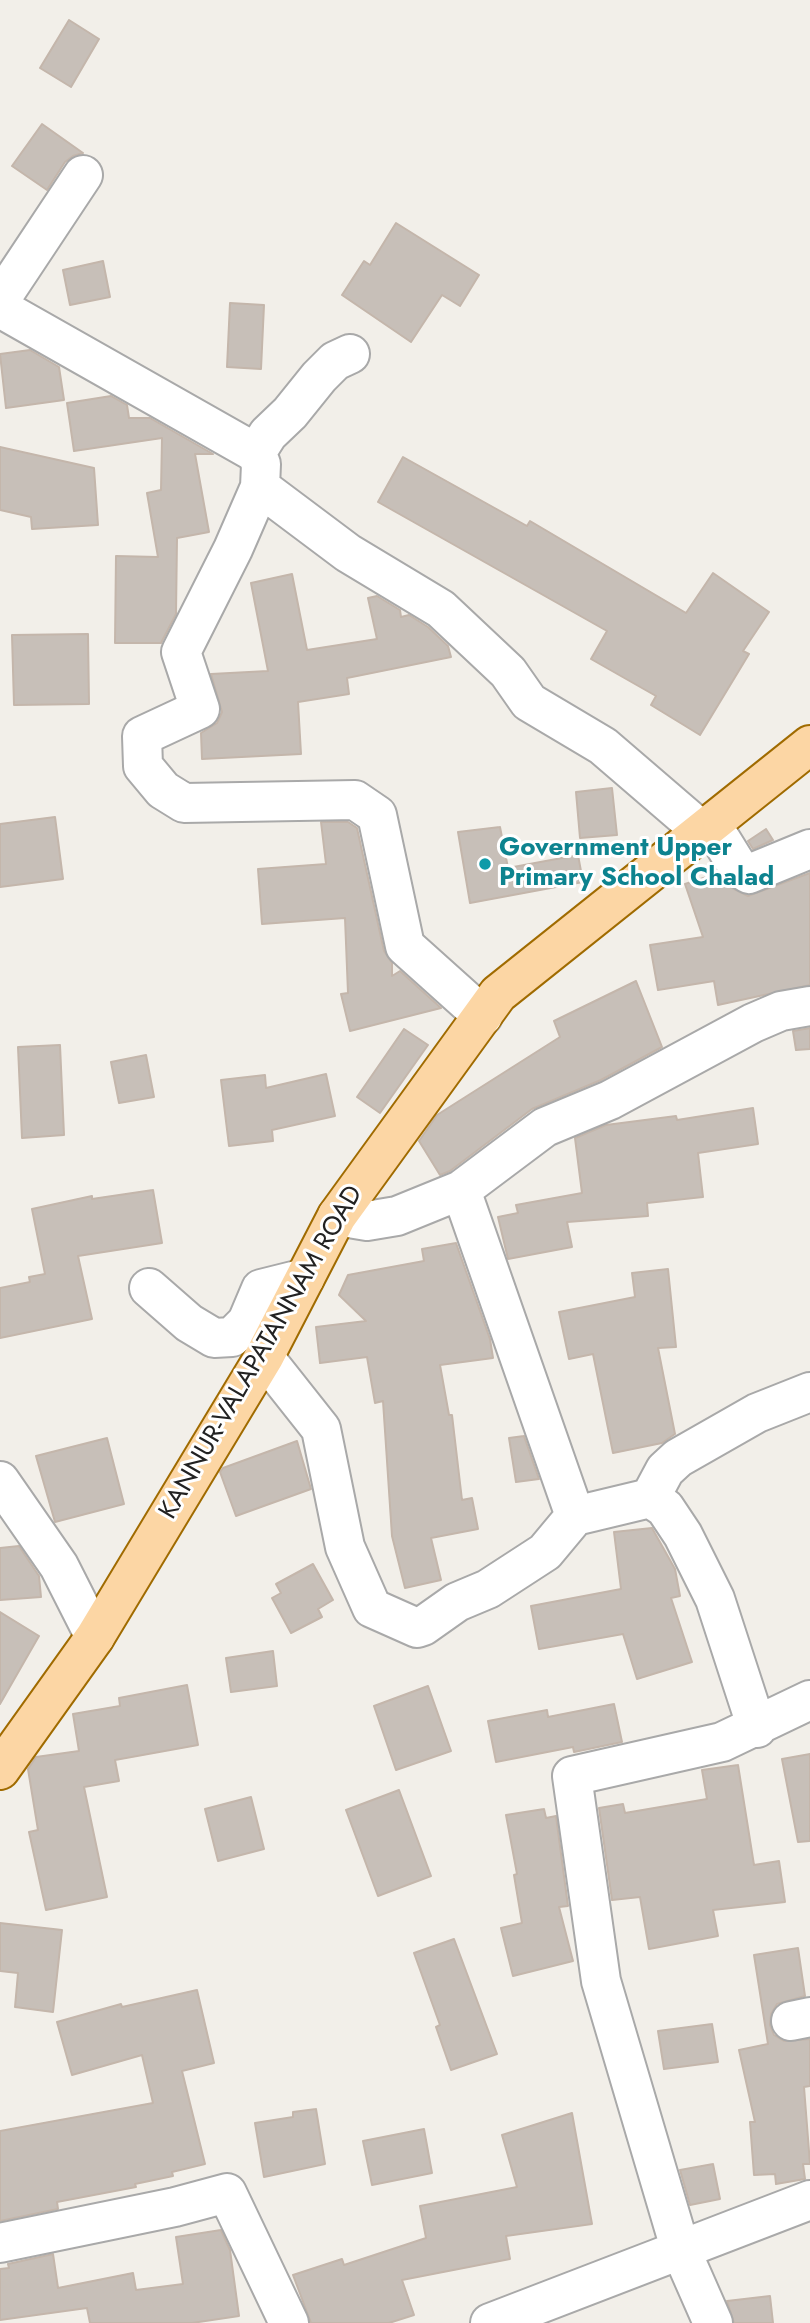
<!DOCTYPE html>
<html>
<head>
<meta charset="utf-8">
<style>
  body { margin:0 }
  canvas { display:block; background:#f2efe9 }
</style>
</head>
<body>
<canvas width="810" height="2323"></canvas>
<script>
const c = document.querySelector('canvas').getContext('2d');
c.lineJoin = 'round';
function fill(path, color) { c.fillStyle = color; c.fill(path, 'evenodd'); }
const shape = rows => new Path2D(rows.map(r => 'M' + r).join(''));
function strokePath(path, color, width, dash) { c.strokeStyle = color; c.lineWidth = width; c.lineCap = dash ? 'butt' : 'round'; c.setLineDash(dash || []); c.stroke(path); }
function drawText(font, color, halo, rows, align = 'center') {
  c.font = font + ' Jost,sans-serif'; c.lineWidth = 6; c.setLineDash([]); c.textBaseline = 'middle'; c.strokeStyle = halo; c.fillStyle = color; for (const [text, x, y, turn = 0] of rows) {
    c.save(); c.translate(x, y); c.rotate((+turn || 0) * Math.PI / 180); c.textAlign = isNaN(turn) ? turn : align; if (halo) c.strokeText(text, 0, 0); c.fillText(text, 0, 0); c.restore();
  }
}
const building = shape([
  [69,20,99,39,71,87,40,68,69,20],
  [42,124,83,153,73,156,65,162,47,190,12,166,42,124],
  [396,223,479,275,460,306,442,295,411,342,342,295,364,261,370,265,396,223],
  [103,261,110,297,70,305,63,270,103,261],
  [230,303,264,305,261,369,227,367,230,303],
  [30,350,59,367,64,400,6,408,0,354,30,350],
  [111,396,127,405,129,418,150,418,213,454,195,454,209,532,177,538,176,614,161,643,115,643,116,556,158,557,147,493,161,490,162,438,74,451,67,403,111,396],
  [0,447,94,468,98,525,32,529,31,517,0,510,0,447],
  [403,457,527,526,530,521,686,613,713,573,769,612,743,651,749,654,700,735,651,705,656,696,591,659,607,631,378,502,403,457],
  [292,574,307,650,377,639,368,598,377,596,400,610,401,617,409,615,428,627,448,646,451,657,347,678,349,694,298,702,301,754,202,759,201,733,217,723,222,712,211,674,268,671,251,583,292,574],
  [88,634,89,704,14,705,12,635,88,634],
  [612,788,617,835,580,838,576,792,612,788],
  [55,817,63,879,0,887,0,824,55,817],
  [321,822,348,822,357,828,384,951,392,963,392,976,400,971,441,1008,350,1031,341,994,348,993,345,918,262,924,258,869,326,864,321,822],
  [500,827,508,868,578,855,583,882,470,903,458,832,500,827],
  [766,829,773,840,753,849,748,841,766,829],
  [810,873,810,985,718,1005,714,981,658,990,650,945,703,937,685,884,716,874,726,885,748,896,810,873],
  [636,981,662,1047,601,1080,532,1109,450,1171,440,1175,419,1141,437,1115,560,1037,554,1021,636,981],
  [810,1028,810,1049,796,1050,793,1031,810,1028],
  [404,1029,428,1045,380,1113,357,1097,404,1029],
  [60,1045,64,1135,22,1138,18,1047,60,1045],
  [146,1055,154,1097,119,1103,111,1062,146,1055],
  [326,1074,335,1116,272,1130,273,1141,229,1146,221,1080,265,1075,266,1088,326,1074],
  [753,1108,758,1144,698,1153,703,1197,647,1203,648,1216,567,1222,572,1247,508,1259,498,1217,518,1213,516,1205,582,1193,575,1138,606,1125,676,1116,677,1120,753,1108],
  [153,1190,162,1243,78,1256,92,1319,0,1338,0,1288,30,1282,29,1277,45,1274,32,1209,92,1196,92,1199,153,1190],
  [456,1243,490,1339,493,1358,440,1365,449,1415,452,1415,462,1500,472,1498,478,1529,431,1538,441,1580,405,1588,392,1536,383,1401,375,1403,367,1357,320,1363,316,1327,366,1321,339,1295,348,1275,424,1261,422,1249,456,1243],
  [668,1269,676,1347,658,1348,675,1434,662,1443,613,1453,593,1354,569,1359,559,1312,635,1297,632,1273,668,1269],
  [524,1436,539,1479,516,1482,509,1438,524,1436],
  [107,1438,124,1504,55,1522,36,1456,107,1438],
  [297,1441,311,1489,236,1516,220,1472,223,1468,297,1441],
  [652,1528,675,1569,680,1596,671,1598,692,1662,637,1679,623,1634,539,1649,531,1606,621,1589,614,1532,652,1528],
  [19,1546,39,1576,41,1597,0,1600,0,1548,19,1546],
  [313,1564,333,1600,318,1609,322,1617,291,1633,272,1598,281,1593,276,1584,313,1564],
  [0,1612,39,1636,0,1704,0,1612],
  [273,1651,277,1686,231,1692,226,1658,273,1651],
  [187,1685,198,1745,115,1760,119,1781,84,1787,107,1897,46,1910,29,1832,38,1830,28,1769,36,1757,79,1751,73,1714,120,1706,119,1698,187,1685],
  [428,1686,451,1751,396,1770,374,1706,428,1686],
  [614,1704,622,1742,574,1752,573,1747,496,1762,488,1721,547,1710,548,1717,614,1704],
  [810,1754,810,1841,798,1842,782,1759,810,1754],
  [738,1765,754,1865,779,1861,785,1902,713,1910,718,1936,649,1949,640,1897,612,1900,599,1808,623,1804,625,1813,707,1799,702,1770,738,1765],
  [399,1790,431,1876,378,1896,346,1810,399,1790],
  [251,1797,264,1849,218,1861,205,1809,251,1797],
  [544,1809,546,1818,556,1816,568,1906,559,1907,573,1961,513,1976,501,1928,522,1923,514,1875,517,1874,506,1815,544,1809],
  [0,1923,62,1930,53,2012,15,2007,18,1973,0,1971,0,1923],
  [454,1939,497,2054,451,2070,436,2027,440,2025,414,1953,454,1939],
  [798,1948,805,1996,777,2004,771,2014,770,2025,774,2035,784,2041,810,2039,810,2086,804,2087,810,2164,803,2164,805,2179,776,2184,775,2174,754,2175,750,2122,755,2122,739,2050,768,2044,754,1955,798,1948],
  [197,1990,214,2063,182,2071,205,2164,172,2172,173,2176,135,2184,136,2187,57,2202,58,2209,0,2221,0,2131,153,2103,142,2055,72,2075,57,2022,121,2004,122,2007,197,1990],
  [712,2024,718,2062,664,2069,658,2031,712,2024],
  [316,2109,325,2164,264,2177,255,2123,293,2117,293,2112,316,2109],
  [572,2113,592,2224,506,2236,510,2259,402,2280,414,2315,389,2323,311,2323,293,2275,342,2259,344,2265,426,2238,420,2206,517,2187,502,2135,572,2113],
  [424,2129,432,2173,372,2185,363,2141,424,2129],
  [713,2164,720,2199,690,2205,680,2170,713,2164],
  [221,2230,230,2250,239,2316,192,2323,90,2323,87,2308,0,2320,0,2269,9,2268,8,2264,53,2254,58,2288,133,2273,136,2290,183,2284,176,2237,221,2230],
  [770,2296,773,2323,734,2323,727,2301,770,2296]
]);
fill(building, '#c7bfb8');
strokePath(building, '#c4b6ab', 2);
const minor = shape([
  [0,300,83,175],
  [0,308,256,453,261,464,260,487,233,549,181,652,200,709,142,736,143,766,163,790,184,803,355,800,377,815,405,946,483,1016],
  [256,453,268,434,290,413,319,377,335,361,350,354],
  [260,487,348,553,441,609,508,672,529,702,603,746,703,832],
  [712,825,738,867,749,874,810,849],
  [461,1190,575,1516],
  [337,1216,367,1221,397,1216,461,1190,545,1127,610,1100,753,1023,781,1011,810,1006],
  [149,1288,189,1323,214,1338,232,1337,247,1322,261,1289,305,1278],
  [264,1357,321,1429,345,1547,372,1608,417,1628,423,1626,457,1602,488,1589,545,1552,575,1516,650,1498,665,1508,683,1535,715,1599,757,1728],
  [0,1481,59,1566,95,1637],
  [650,1498,665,1470,678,1458,757,1413,810,1392],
  [791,2021,810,2017],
  [0,2243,175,2207,227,2193,289,2323],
  [490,2323,810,2200],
  [713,2323,680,2248,601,1981,572,1776,722,1742,810,1700]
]);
const major = shape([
  [0,1770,95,1637,264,1357,337,1216,498,994,810,745]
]);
strokePath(minor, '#a9a9a9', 42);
strokePath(major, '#a06b00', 42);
strokePath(minor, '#fff', 38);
strokePath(major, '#fcd6a4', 38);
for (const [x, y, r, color] of [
  [485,864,7,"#0f9aa8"]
]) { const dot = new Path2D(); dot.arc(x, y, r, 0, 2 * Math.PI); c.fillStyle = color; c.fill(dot); strokePath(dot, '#fff', 2.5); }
drawText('bold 26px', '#0d838f', '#fff', [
  ["Government Upper",499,849],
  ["Primary School Chalad",499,879]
], 'left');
drawText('26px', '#222', '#fff', [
  ["KANNUR-VALAPATANNAM ROAD",262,1353,-60]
]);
</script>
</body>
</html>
